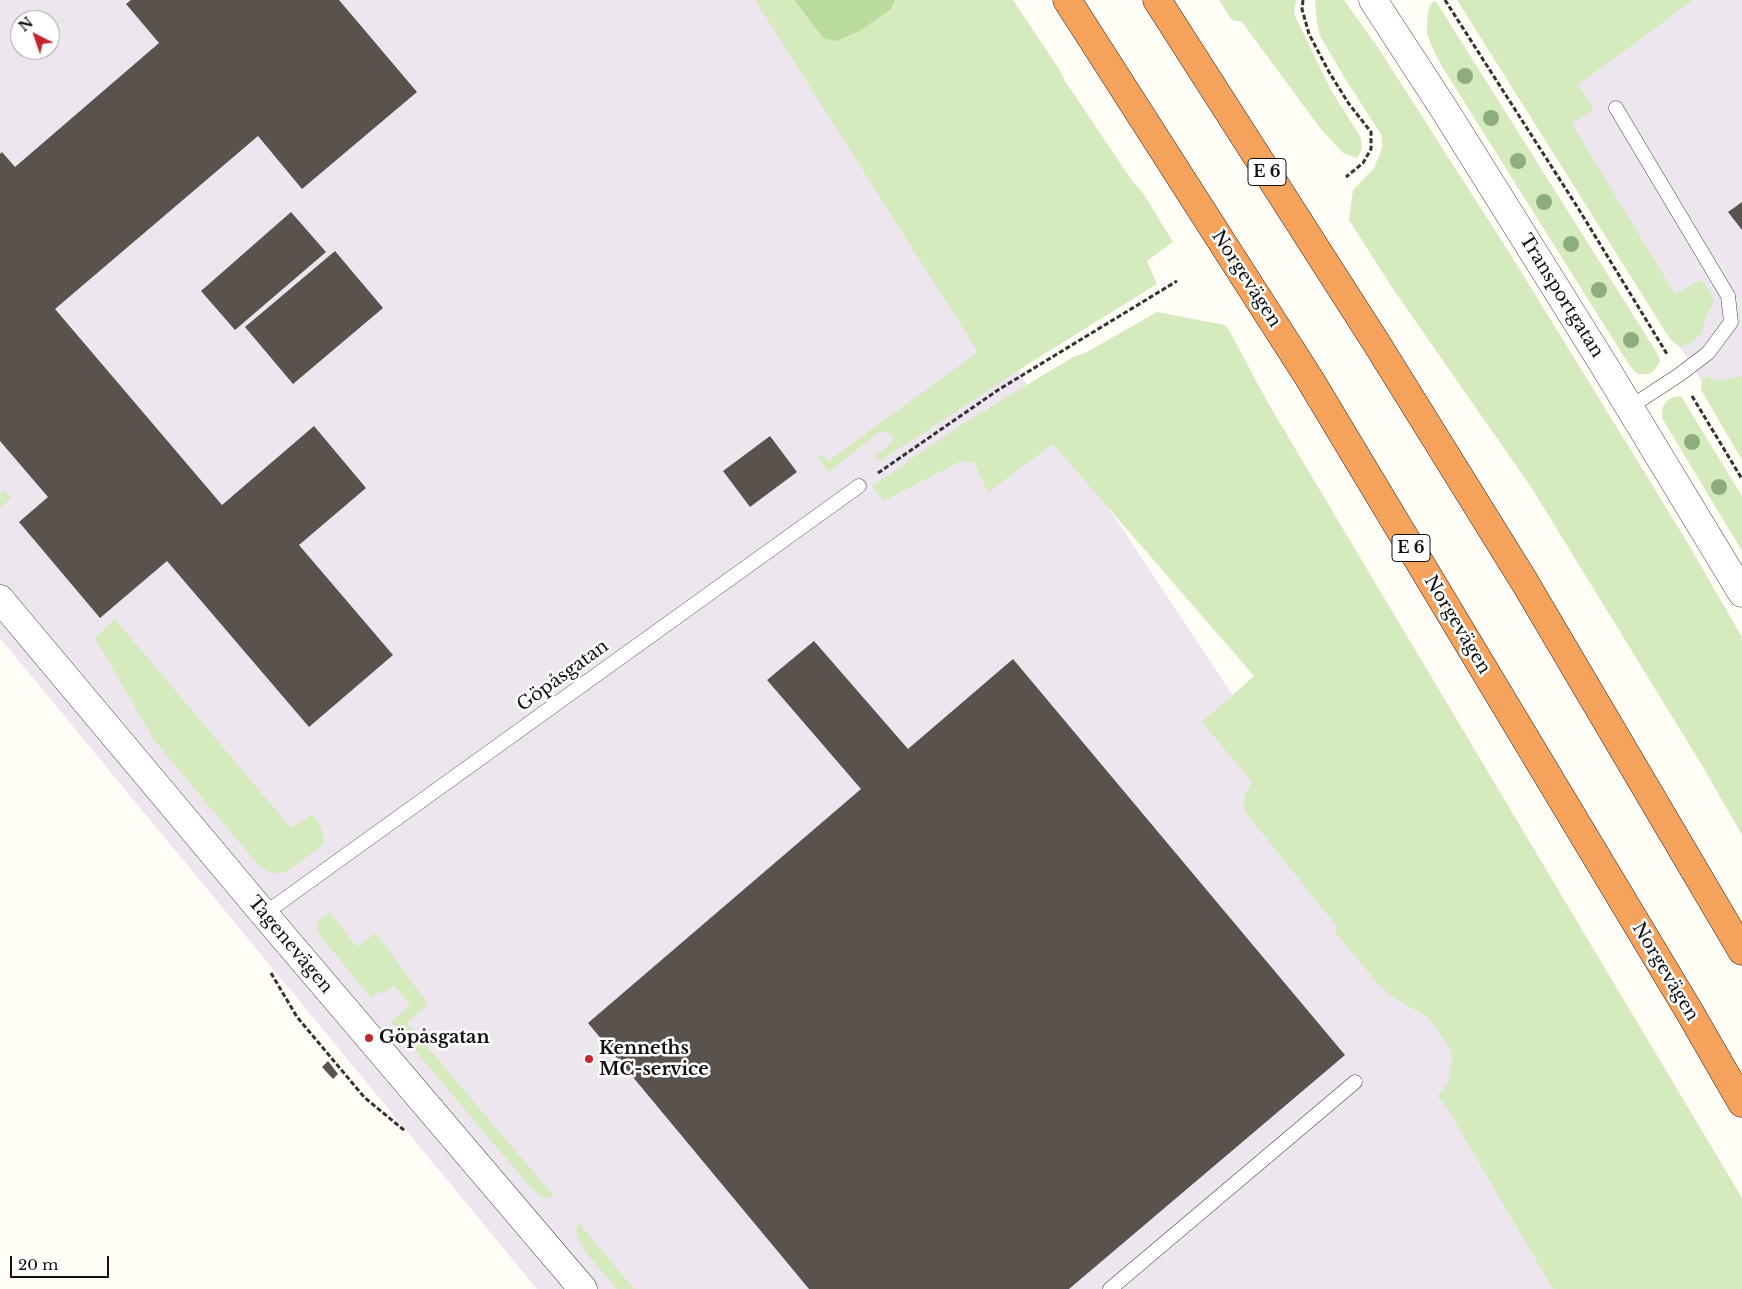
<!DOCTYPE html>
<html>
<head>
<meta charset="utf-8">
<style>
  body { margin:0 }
  #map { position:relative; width:1742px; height:1289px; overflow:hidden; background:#fffdf5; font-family:"Libre Baskerville",serif }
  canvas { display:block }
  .north { position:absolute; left:10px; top:10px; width:50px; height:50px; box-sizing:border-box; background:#fff; border:1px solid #a0a0a0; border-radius:50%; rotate:319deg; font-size:14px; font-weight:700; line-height:20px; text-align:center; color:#111 }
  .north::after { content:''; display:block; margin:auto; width:18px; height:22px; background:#c4262e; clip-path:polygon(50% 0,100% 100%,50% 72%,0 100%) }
  .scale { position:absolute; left:10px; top:1256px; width:99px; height:22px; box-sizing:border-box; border:2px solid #111; border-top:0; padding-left:6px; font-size:15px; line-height:18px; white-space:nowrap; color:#111; -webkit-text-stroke:4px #fff; paint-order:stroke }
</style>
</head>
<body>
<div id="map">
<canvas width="1742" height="1289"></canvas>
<div class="north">N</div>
<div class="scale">20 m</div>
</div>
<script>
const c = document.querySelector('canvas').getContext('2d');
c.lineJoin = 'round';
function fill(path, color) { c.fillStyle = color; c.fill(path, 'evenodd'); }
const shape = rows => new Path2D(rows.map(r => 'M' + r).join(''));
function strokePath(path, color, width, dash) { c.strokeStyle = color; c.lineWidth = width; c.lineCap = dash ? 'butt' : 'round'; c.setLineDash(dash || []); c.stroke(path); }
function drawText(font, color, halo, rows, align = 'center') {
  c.font = font + ' "Libre Baskerville",serif'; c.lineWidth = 5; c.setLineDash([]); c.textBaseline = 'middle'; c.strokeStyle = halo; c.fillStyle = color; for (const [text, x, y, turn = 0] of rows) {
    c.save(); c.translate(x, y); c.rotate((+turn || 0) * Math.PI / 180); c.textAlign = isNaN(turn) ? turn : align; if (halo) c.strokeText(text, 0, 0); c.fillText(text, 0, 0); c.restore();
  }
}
fill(shape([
  [0,0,772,0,1626,1289,537,1289,0,638],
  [20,20,50,20,50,50,20,50],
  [1458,0,1742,0,1742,444]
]), '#eee6ef');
fill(shape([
  [755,0,794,0,823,38,891,9,895,0,1013,0,1059,69,1065,81,1133,182,1143,193,1173,242,1147,261,1157,284,1033,361,880,461,875,456,893,442,893,437,885,431,878,433,829,472,817,458,821,454,828,461,978,352],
  [1219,0,1296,0,1294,14,1331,90,1361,138,1362,149,1357,158,1343,153,1320,128,1242,22,1232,20],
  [1315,0,1344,0,1377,46,1514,260,1683,535,1742,637,1742,835,1700,762,1531,487,1391,286,1349,220,1353,190,1374,168,1382,148,1382,136,1346,80,1320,36,1317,23],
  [1457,0,1693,0,1578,85,1594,109,1572,124,1675,294,1700,280,1705,283,1713,299,1713,303,1706,318,1701,334,1688,345,1680,347,1670,339],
  [1434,1,1437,3,1659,356,1660,362,1653,372,1648,374,1638,374,1634,371,1628,363,1441,65,1431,45,1427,34,1427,22,1428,13,1430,5],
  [1157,312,1225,325,1229,330,1268,403,1742,1198,1742,1289,1553,1289,1447,1108,1437,1096,1448,1083,1452,1061,1451,1051,1435,1026,1427,1017,1393,997,1379,985,1335,932,1337,927,1246,813,1243,805,1245,794,1252,782,1202,722,1254,676,1053,444,988,492,974,463,961,461,884,501,872,486,964,423,1073,357,1085,353],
  [1742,375,1742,460,1701,390,1702,380,1708,376,1716,381,1738,377],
  [1681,396,1742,496,1742,551,1662,418,1663,406,1670,398],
  [5,490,11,498,0,508,0,495],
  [115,619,291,828,311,815,316,818,323,833,323,843,318,849,287,871,278,874,267,871,261,867,243,847,154,740,95,638],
  [330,912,357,947,376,933,428,1004,407,1023,553,1195,551,1198,542,1197,531,1188,391,1022,410,1005,394,985,383,994,379,991,371,998,319,934,317,929,318,922],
  [579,1223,634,1289,617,1289,591,1259,579,1241,576,1231]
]), '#d5ebbd');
fill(shape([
  [794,0,895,0,891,9,861,30,837,41,823,38]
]), '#b9dc9c');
fill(shape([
  [131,0,339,0,417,92,302,189,258,136,55,309,222,505,314,426,366,488,299,545,393,655,309,727,167,561,100,618,19,522,48,497,0,441,0,154,2,152,15,167,159,43,126,4],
  [1742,202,1742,230,1728,212],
  [291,212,326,252,235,330,201,291],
  [335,251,383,308,293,384,245,327],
  [770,436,797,472,750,507,723,471],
  [814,641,908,749,1013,659,1345,1055,1069,1289,809,1289,588,1023,861,789,767,680],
  [328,1061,338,1074,333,1079,322,1067]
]), '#5a524d');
const service = shape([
  [1616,108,1728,296,1731,322,1708,353,1679,375,1630,407],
  [264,914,859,486],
  [1110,1289,1355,1082]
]);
const tertiary = shape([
  [1373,0,1444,109,1602,362,1742,593],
  [0,599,264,914,583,1289]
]);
const motorway = shape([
  [1067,0,1309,378,1689,1011,1742,1103],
  [1157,0,1377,344,1524,581,1742,951]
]);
strokePath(service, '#444', 15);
strokePath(tertiary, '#444', 29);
strokePath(motorway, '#222', 29);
strokePath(shape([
  [1303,0,1302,9,1309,34,1329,72,1349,104,1371,132,1371,149,1363,163,1346,177],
  [1445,0,1578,208,1667,354],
  [1692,396,1742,479],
  [878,473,998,390,1177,281],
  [271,973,297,1017,364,1097,405,1131]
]), '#333', 3, [5, 2.5]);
strokePath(service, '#fff', 14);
strokePath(tertiary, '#fff', 28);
strokePath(motorway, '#f5a25d', 28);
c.fillStyle = '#8dad7f';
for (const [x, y] of [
  [1465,76],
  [1491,118],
  [1518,161],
  [1544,202],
  [1571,244],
  [1599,290],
  [1631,340],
  [1692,442],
  [1719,487]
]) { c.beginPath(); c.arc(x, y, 8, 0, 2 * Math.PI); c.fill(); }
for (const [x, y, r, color] of [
  [369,1038,5,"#c4262e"],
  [589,1059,5,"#c4262e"]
]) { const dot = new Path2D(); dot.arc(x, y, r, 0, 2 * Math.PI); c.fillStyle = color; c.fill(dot); strokePath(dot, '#fff', 2); }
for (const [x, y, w] of [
  [1267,172,38],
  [1411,548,38]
]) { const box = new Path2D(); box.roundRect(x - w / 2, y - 13.5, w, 27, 4); c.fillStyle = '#fff'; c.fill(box); strokePath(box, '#111', 1); }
drawText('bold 16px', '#111', null, [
  ["E 6",1267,172],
  ["E 6",1411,548]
]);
drawText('18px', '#111', '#fff', [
  ["Norgevägen",1246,279,57],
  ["Transportgatan",1561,296,58],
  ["Norgevägen",1457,625,59],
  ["Göpåsgatan",563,676,-36],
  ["Tagenevägen",290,945,50],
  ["Norgevägen",1665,972,59]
]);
drawText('bold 18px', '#111', '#fff', [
  ["Göpåsgatan",379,1038],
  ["Kenneths",599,1049],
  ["MC-service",599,1070]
], 'left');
</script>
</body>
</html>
